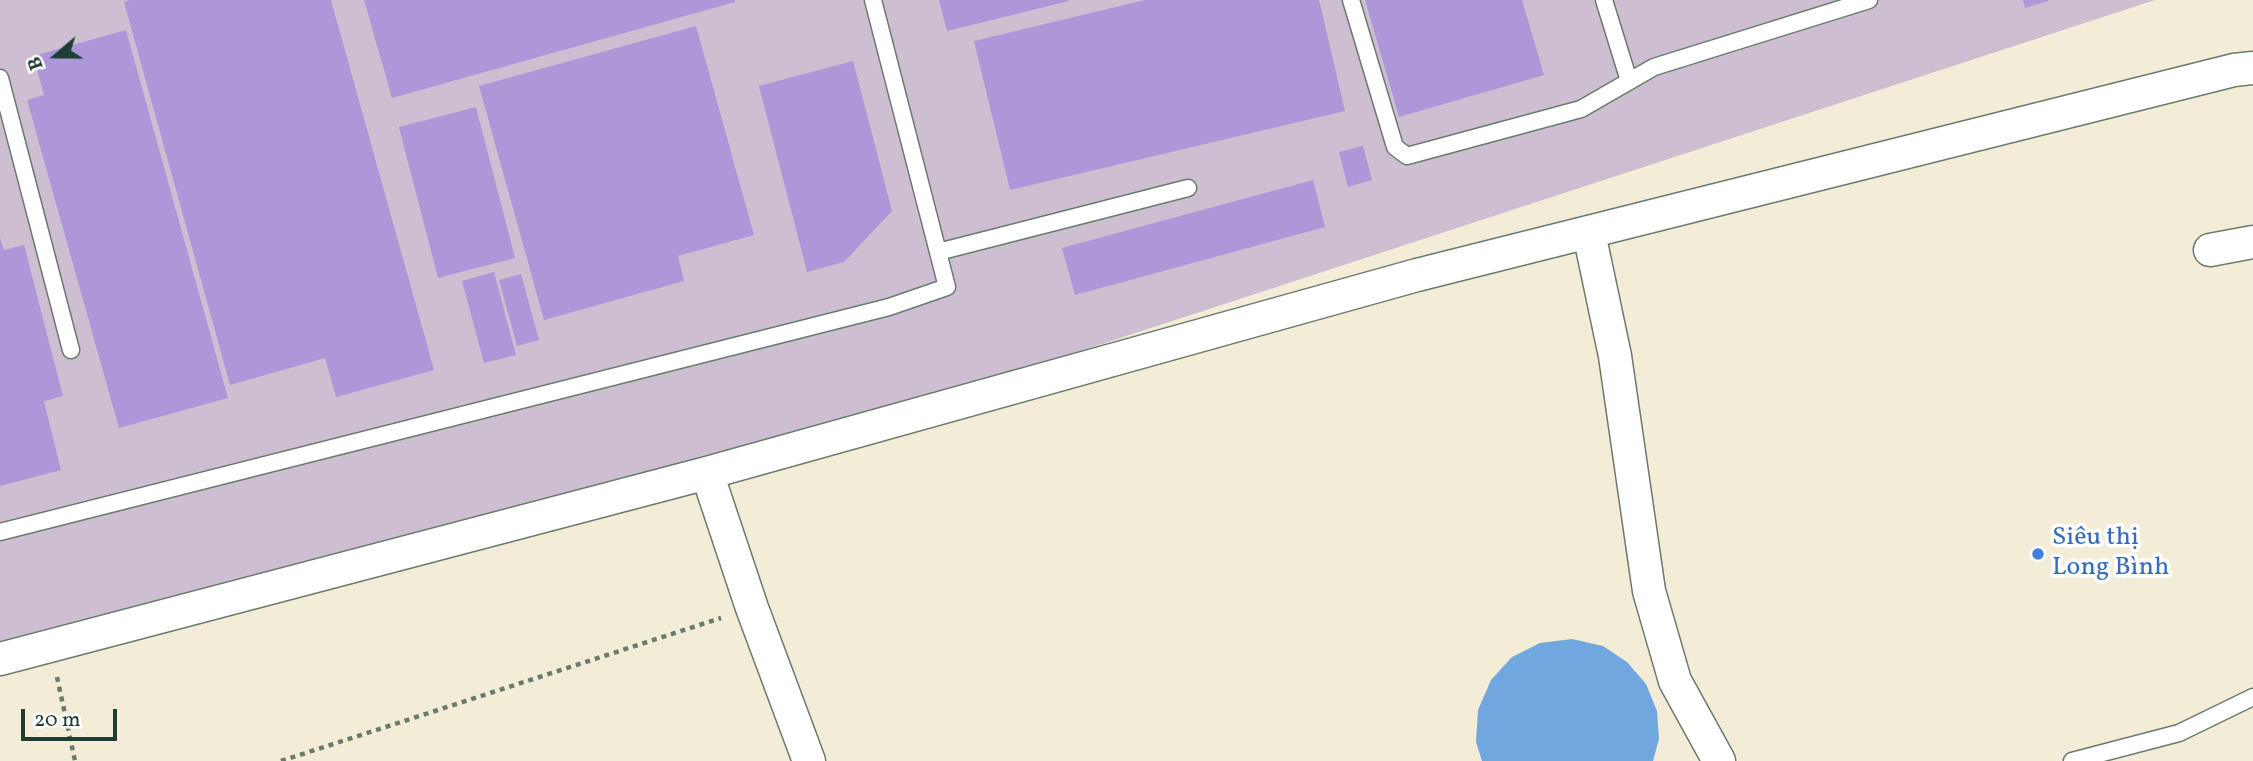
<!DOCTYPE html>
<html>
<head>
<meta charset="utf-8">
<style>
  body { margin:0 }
  #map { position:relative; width:2253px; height:761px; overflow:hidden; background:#f3edd8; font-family:Vollkorn,serif }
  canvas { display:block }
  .north { position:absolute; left:21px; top:21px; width:70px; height:70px; -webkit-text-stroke:5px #fff; paint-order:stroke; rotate:250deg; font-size:19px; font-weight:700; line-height:28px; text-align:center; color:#1f3d34 }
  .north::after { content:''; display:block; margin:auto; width:24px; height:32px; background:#1f3d34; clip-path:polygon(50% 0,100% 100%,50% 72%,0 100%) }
  .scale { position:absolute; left:21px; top:709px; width:96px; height:32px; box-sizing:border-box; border:4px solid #1f3d34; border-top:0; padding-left:9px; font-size:21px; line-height:24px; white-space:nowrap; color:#1f3d34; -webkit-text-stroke:5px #fff; paint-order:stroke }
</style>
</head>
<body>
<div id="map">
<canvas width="2253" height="761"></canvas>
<div class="north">B</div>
<div class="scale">20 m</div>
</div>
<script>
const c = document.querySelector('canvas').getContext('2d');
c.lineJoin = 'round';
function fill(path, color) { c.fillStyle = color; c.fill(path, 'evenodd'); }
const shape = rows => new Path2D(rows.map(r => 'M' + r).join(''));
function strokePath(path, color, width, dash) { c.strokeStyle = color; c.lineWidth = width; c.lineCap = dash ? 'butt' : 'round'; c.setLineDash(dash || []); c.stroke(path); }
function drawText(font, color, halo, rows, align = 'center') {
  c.font = font + ' Vollkorn,serif'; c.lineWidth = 7; c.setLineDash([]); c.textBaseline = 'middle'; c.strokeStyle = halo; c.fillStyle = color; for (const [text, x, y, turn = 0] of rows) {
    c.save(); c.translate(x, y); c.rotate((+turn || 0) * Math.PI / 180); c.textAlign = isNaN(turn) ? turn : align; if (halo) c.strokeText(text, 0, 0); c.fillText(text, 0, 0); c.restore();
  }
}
fill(shape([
  [0,0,2155,0,707,473,0,656]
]), '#cdbed2');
fill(shape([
  [1572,639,1603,646,1627,662,1646,684,1657,711,1659,739,1653,761,1482,761,1476,742,1478,710,1491,680,1512,657,1540,643]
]), '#71a7df');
fill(shape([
  [130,0,331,0,434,370,336,397,325,358,230,385,124,2],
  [364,0,735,0,735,2,392,98],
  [939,0,1069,0,1069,1,947,31],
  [1145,0,1319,0,1345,111,1010,190,974,41],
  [1365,0,1522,0,1544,75,1399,117],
  [2023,0,2048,0,2048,1,2025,8],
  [696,26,754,235,678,256,684,281,544,320,479,86],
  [126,30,228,398,119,428,27,100,44,95,33,56],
  [853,61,892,211,844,262,807,272,759,86],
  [476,107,515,258,438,278,399,127],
  [1363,146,1372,180,1348,187,1339,152],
  [1313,180,1325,227,1075,295,1062,248],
  [0,238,4,250,24,245,63,396,44,401,61,470,0,486],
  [494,272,516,355,484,363,462,281],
  [521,274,539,340,517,346,499,280]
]), '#ad97d9');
const lane = shape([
  [1351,0,1395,147,1407,156,1581,109,1654,67,1869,0],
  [1604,0,1629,81],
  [0,78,71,350],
  [938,252,1188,188],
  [0,532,889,307,947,287,873,0],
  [2072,761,2179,733,2253,697]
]);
const street = shape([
  [1589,233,1615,356,1649,591,1675,681,1719,761],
  [2210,250,2253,242],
  [707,473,752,608,809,761],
  [0,659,707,473,1417,275,2234,70,2253,68]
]);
strokePath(lane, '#697b6d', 19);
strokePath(street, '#697b6d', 35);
strokePath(shape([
  [57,677,75,761],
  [281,761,721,618]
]), '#697b6d', 4.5, [5, 5]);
strokePath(lane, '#fff', 16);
strokePath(street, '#fff', 32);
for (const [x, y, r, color] of [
  [2038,554,7,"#3f7fe0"]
]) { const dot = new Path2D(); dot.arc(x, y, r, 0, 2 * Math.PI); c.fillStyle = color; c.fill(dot); strokePath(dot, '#fff', 2.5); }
drawText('26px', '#366cbe', '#fff', [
  ["Siêu thị",2052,539],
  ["Long Bình",2052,569]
], 'left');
</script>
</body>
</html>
